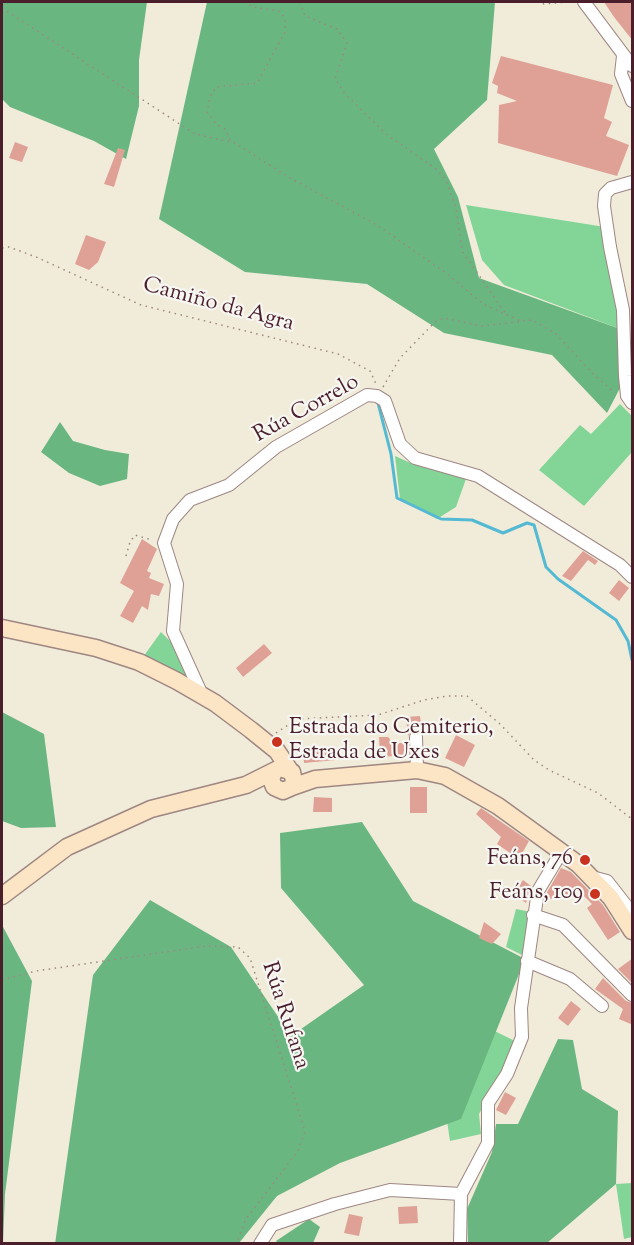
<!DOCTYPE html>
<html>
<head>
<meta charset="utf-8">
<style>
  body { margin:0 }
  #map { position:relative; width:634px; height:1245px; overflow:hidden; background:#f1ecda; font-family:"Sorts Mill Goudy",serif }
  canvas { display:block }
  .frame { position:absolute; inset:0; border:3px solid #4a1f2b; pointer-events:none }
</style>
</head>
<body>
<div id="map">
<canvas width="634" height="1245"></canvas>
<div class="frame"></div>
</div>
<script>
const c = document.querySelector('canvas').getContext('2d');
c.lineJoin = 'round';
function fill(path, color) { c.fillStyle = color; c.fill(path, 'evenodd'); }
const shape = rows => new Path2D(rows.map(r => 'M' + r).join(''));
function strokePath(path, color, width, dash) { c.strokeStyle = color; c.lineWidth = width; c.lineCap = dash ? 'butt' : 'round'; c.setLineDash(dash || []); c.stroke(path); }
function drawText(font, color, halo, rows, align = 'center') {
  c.font = font + ' "Sorts Mill Goudy",serif'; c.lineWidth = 4.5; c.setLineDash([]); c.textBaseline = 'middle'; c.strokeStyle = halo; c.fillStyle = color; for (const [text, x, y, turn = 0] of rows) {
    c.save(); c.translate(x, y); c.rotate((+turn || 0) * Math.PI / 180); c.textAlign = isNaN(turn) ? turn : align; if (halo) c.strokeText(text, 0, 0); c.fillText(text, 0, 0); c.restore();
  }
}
fill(shape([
  [466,205,605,227,620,329,504,285,482,260],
  [620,404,632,416,632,452,584,506,539,470,580,425,591,434],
  [395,456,413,464,466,479,456,507,437,519,400,499],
  [161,632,175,646,191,680,143,657],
  [516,909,531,912,524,956,506,947],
  [472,1020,515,1041,503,1071,479,1114,481,1134,450,1141,437,1054],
  [632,1183,632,1237,624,1239,616,1184]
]), '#83d597');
fill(shape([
  [2,2,147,2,139,60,139,106,126,159,94,141,10,107,2,99],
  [207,2,495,2,487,100,434,149,458,197,479,278,620,329,620,388,607,413,552,355,444,333,367,284,245,272,159,219],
  [60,422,73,441,105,450,129,454,127,479,100,486,69,473,41,452],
  [2,712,44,734,56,827,21,828,2,821],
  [362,822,413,901,525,959,461,1119,340,1163,277,1196,239,1243,55,1244,93,975,150,900,231,947,291,1036,364,985,281,888,280,833],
  [2,925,32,981,5,1194,3,1244],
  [558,1039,573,1040,582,1089,618,1111,616,1184,547,1243,468,1243,467,1209,492,1152,496,1124,518,1124],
  [309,1219,320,1227,313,1243,278,1243,276,1241]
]), '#6ab680');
strokePath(shape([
  [378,403,391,454,397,498,441,519,472,520,503,533,527,523,534,525,546,567,558,579,616,620,628,641,632,660]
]), '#54b9d2', 3);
fill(shape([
  [604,2,633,2,633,41,614,17],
  [501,56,613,85,604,118,612,122,606,136,629,145,617,176,498,143,499,105,517,101,497,93,498,86,492,83],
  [15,142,28,147,22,162,9,158],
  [118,148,125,150,114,187,104,184],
  [86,235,106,242,98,262,89,270,75,264],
  [142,539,157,549,147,571,151,573,149,578,164,584,159,596,151,594,148,610,142,606,133,623,120,616,134,591,120,583],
  [583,551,598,561,595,565,588,560,571,581,562,576],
  [619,580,629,588,619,601,609,593],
  [264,644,272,653,243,677,236,668],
  [420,716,422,731,412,730,408,736,406,717],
  [456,735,475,745,464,767,445,758],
  [379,737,388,737,393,743,408,743,408,755,380,757],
  [336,747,336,760,304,763,303,750],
  [410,787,427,787,427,813,410,813],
  [314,797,332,798,332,812,313,812],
  [481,808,529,841,519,859,497,844,501,837,476,814],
  [561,868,571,872,603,905,620,932,608,940,587,908,592,904,577,889,561,900,551,899,546,894],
  [523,880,531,886,526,903,513,894],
  [484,922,501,934,492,944,479,938],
  [633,958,633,984,618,969],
  [603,978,626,1001,633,1003,633,1025,619,1019,623,1009,595,989],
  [571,1001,581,1009,568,1026,558,1018],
  [505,1092,516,1098,506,1115,496,1110],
  [417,1206,418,1223,399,1224,398,1207],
  [349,1214,363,1217,359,1236,344,1233]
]), '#dfa196');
const street = shape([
  [584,2,632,66],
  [623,56,621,74,632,101],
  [632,182,611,188,605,194,604,206,610,247,623,310,625,376,627,396,632,403],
  [202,695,173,631,177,584,164,543,173,519,190,500,229,485,276,447,367,395,377,396,385,401,400,444,415,458,478,476,620,565,632,577],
  [416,737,417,770],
  [592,877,607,881,632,913],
  [533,915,563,925,632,995],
  [527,961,570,979,602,1006],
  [260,1244,272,1225,335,1204,390,1190,461,1194],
  [460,1244,461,1194,488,1143,488,1103,507,1074,522,1037,521,1008,538,891,562,851]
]);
const secondary = shape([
  [2,628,96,648,139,662,177,681,215,703,251,730,277,751,289,769],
  [292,787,315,779,417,770,445,776,498,806,578,864,611,898,632,931],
  [2,896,67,847,151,809,246,785,280,768,292,772,294,781,292,787,283,791,274,787,271,779,274,772]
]);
strokePath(street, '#9e8682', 14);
strokePath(secondary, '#9e8682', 19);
strokePath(shape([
  [300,2,305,16,337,29,347,43,335,79,345,94,386,134,436,169,446,180,456,208,462,251,506,314],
  [537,2,544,4,567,2],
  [2,8,195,134,235,143,290,178,377,225,446,273,483,304,521,321],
  [230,140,225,129,216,124,207,112,210,97,216,87,257,83,285,32,285,18,279,11,252,7,248,2],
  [2,248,9,247,36,257,141,305,338,354,370,371,377,386],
  [383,387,400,358,435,322,444,318,482,326,532,320,556,334,592,373,615,393],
  [126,556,130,542,135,535,152,540],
  [276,733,297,719,378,715,424,700,447,696,467,696,500,724,534,760,549,770,598,793,632,819],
  [2,980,36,971,206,946,238,947,250,958,305,1131,298,1151,246,1219,236,1244]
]), '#9e8682', 1.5, [1.5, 4.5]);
strokePath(street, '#fff', 12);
strokePath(secondary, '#fce5c4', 16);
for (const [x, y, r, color] of [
  [277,742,6,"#c8321e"],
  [585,860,6,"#c8321e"],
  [595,894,6,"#c8321e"]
]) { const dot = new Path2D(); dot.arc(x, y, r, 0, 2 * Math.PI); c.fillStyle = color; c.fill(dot); strokePath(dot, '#f6f6f2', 2); }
drawText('22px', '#4a1f2b', '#f6f6f2', [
  ["Camiño da Agra",218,306,15],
  ["Rúa Correlo",307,410,-29],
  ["Rúa Rufana",284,1016,72]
]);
drawText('22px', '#4a1f2b', '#f6f6f2', [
  ["Estrada do Cemiterio,",289,729,"left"],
  ["Estrada de Uxes",289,754,"left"],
  ["Feáns, 76",573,860],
  ["Feáns, 109",583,894]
], 'right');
</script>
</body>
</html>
